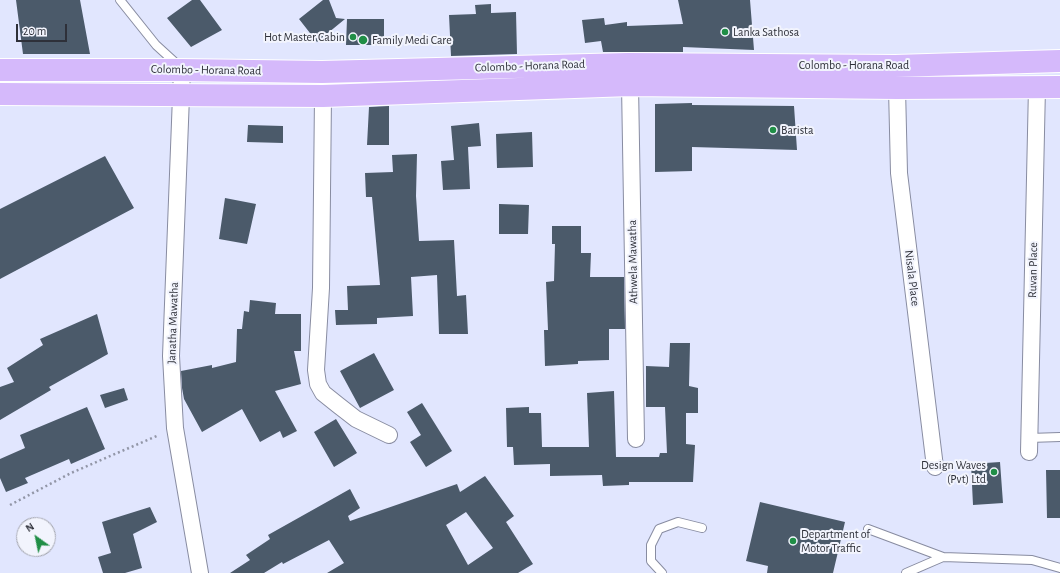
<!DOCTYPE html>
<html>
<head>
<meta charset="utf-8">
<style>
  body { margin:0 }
  #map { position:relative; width:1060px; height:573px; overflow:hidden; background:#e1e6fe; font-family:"Alegreya Sans",sans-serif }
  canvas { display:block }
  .north { position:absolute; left:16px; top:517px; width:40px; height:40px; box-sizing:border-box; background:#f2f4fd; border:1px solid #a4a6af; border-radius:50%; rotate:327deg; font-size:11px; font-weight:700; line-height:16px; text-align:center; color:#2e3039 }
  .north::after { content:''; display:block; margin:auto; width:14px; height:18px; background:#208e46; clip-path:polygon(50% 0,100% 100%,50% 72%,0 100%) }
  .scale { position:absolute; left:16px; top:24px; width:51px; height:18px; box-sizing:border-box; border:2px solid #2e3039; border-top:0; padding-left:5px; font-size:12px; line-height:14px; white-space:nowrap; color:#2e3039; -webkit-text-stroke:3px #f2f4fd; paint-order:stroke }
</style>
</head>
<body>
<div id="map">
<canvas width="1060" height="573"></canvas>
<div class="north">N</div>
<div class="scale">20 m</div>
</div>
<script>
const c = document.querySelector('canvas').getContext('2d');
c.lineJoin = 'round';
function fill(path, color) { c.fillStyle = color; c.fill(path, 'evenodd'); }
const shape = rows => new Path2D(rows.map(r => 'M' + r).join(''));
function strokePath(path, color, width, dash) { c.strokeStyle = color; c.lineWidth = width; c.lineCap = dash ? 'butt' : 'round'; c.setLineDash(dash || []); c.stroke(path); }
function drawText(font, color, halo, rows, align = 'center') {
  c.font = font + ' "Alegreya Sans",sans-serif'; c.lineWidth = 4; c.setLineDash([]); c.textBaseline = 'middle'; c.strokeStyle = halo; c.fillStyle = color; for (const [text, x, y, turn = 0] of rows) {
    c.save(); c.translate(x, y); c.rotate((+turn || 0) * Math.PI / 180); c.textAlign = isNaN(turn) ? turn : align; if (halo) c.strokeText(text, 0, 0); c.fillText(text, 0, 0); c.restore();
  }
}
fill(shape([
  [16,0,80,0,90,54,23,54],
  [192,0,200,0,222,30,191,47,167,18],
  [323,0,329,0,336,18,345,19,317,42,299,19],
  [678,0,750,0,754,50,683,47,683,52,603,52,601,41,585,43,582,20,604,18,605,25,627,22,627,26,683,24],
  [491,4,491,13,516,12,517,54,451,56,449,15,476,14,475,5],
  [347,19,384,19,384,45,346,45],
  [692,103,692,105,794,106,797,150,692,147,692,171,655,172,655,104],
  [389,106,389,145,367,145,369,107],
  [479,123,481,146,468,147,470,189,443,190,441,161,454,160,451,126],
  [248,125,283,126,283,143,247,142],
  [532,132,533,167,497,168,496,134],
  [417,154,416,196,419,241,454,240,457,296,466,295,468,334,439,334,437,275,411,277,413,316,377,318,377,324,336,325,335,310,348,310,347,286,380,285,372,197,366,197,365,173,393,172,392,155],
  [105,156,134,208,0,279,0,209],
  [225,198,256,204,247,244,219,239],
  [499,204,529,205,528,234,499,234],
  [552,226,581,226,581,253,591,253,590,277,624,277,625,329,609,329,609,360,578,361,578,364,545,366,544,330,548,330,546,282,554,281,555,244,552,244],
  [250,300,276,303,275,314,301,314,301,351,294,351,301,384,275,391,297,431,283,438,280,431,260,442,242,409,202,432,184,399,182,388,181,371,212,365,212,368,236,362,237,329,242,329,244,311,249,312],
  [97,314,108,354,49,387,51,390,0,420,0,387,14,382,7,368,43,345,40,339],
  [670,343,690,343,689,386,698,388,698,413,686,413,686,444,695,445,693,482,629,482,629,485,603,486,602,475,550,476,550,464,514,465,513,447,507,447,506,408,529,407,529,413,541,413,542,447,589,447,587,393,614,391,616,457,659,457,660,453,667,453,665,407,646,407,646,366,669,367],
  [374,353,394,390,360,408,340,371],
  [124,388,128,400,105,408,100,395],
  [422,403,452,451,426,467,410,442,421,435,407,412],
  [87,407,105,449,71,464,69,459,25,478,28,483,6,492,0,478,0,459,25,448,20,435],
  [336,419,357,453,334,467,314,432],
  [1000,462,1003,503,973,505,971,464],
  [1046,470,1060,470,1060,518,1047,518],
  [485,476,514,516,506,522,533,564,518,573,327,573,344,563,329,540,283,564,282,562,264,573,230,573,250,560,246,555,270,539,268,535,350,489,360,508,348,516,350,521,457,484,460,492],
  [466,512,493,548,468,565,446,525],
  [760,502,845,522,833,573,767,573,768,566,746,561],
  [150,507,157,522,133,534,142,568,125,573,103,573,98,557,111,553,102,522]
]), '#4b5a6a');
const service = shape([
  [120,0,156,45,179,66],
  [1029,438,1060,437],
  [868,529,943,557],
  [662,573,651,561,651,545,659,529,678,522,702,528],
  [906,573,943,557,1032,560,1060,568]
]);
const minor = shape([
  [182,70,171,356,175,428,200,573],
  [630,85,636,439],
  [897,88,899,173,935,467],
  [323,96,321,288,316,370,318,384,323,393,338,405,356,419,389,435],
  [1029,452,1037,87]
]);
const primary = shape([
  [0,70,182,70,322,72,628,64,895,66,1060,61],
  [0,94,323,96,630,85,897,88,1060,87]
]);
strokePath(service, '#888ca1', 10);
strokePath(minor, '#888ca1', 18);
strokePath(primary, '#fff', 24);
strokePath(shape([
  [10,505,71,473,159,435]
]), '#9296a7', 2.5, [2, 3]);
strokePath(service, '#fff', 8);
strokePath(minor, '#fff', 16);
strokePath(primary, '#d5b9fb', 22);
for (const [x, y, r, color] of [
  [725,32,4,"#208e46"],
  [353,37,4,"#208e46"],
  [363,40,5,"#208e46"],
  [773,130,4,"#208e46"],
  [994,472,4,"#208e46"],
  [793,541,4,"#208e46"]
]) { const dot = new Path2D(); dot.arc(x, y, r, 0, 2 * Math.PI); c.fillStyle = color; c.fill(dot); strokePath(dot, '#f2f4fd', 1.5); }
drawText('12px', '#2e3039', '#f2f4fd', [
  ["Lanka Sathosa",733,32],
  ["Hot Master Cabin",345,37,"right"],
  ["Family Medi Care",372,40],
  ["Barista",781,130],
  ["Design Waves",986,465,"right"],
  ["(Pvt) Ltd",986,479,"right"],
  ["Department of",801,534],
  ["Motor Traffic",801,548]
], 'left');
drawText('12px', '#2e3039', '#f2f4fd', [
  ["Colombo - Horana Road",854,65],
  ["Colombo - Horana Road",530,66,-2],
  ["Colombo - Horana Road",206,70,1],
  ["Athwela Mawatha",633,262,-91],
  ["Ruvan Place",1033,270,-89],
  ["Nisala Place",912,278,83],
  ["Janatha Mawatha",173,323,-88]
]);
</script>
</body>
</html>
